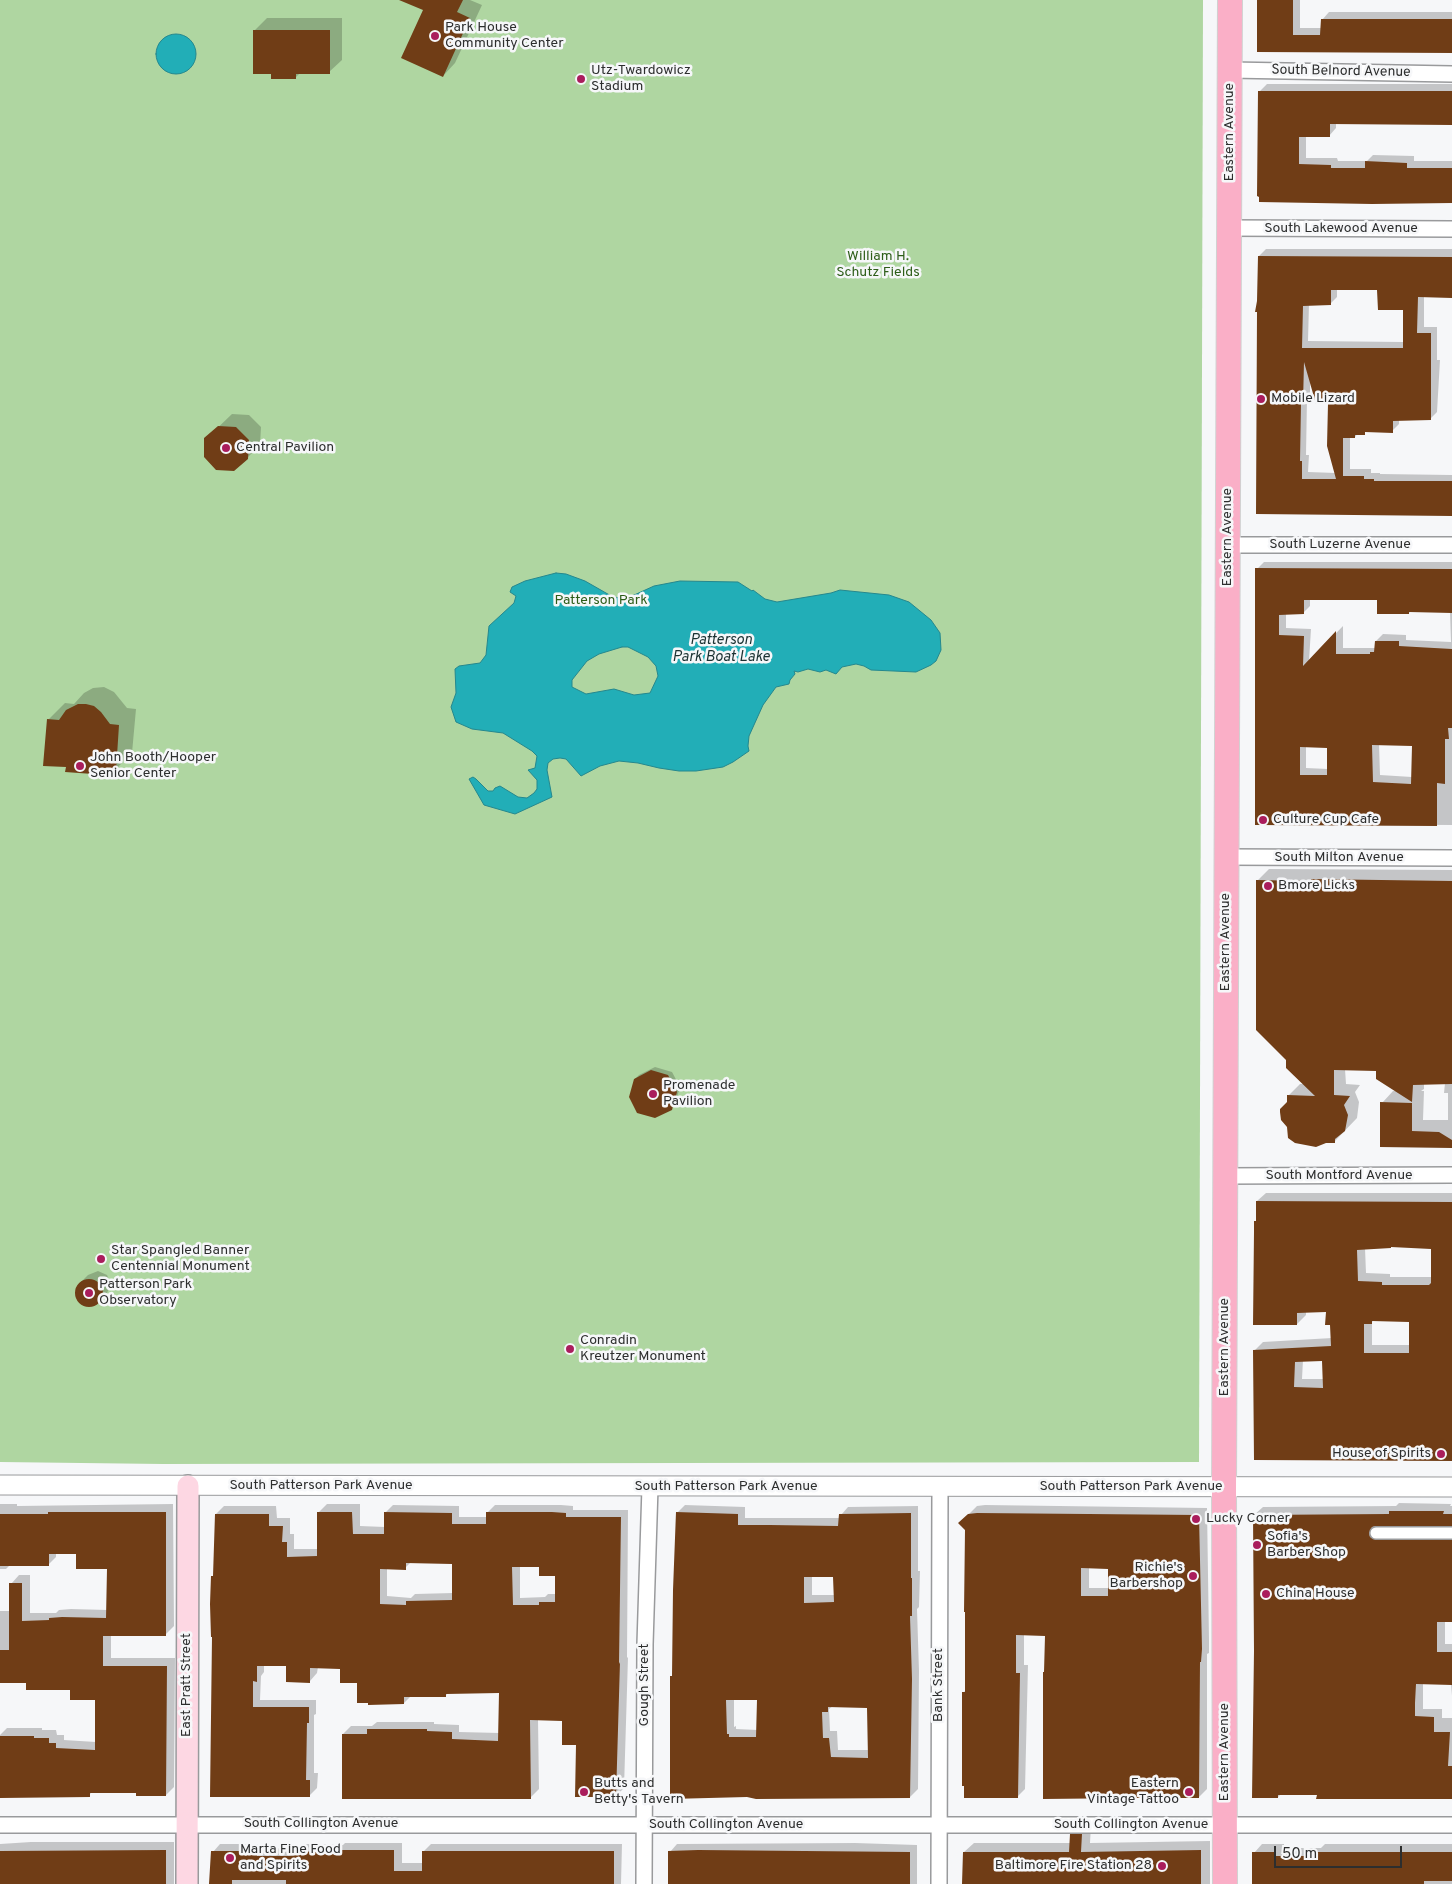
<!DOCTYPE html>
<html>
<head>
<meta charset="utf-8">
<style>
  body { margin:0 }
  #map { position:relative; width:1452px; height:1884px; overflow:hidden; background:#f6f7f9; font-family:Overpass,sans-serif }
  canvas { display:block }
  .scale { position:absolute; left:1274px; top:1846px; width:128px; height:22px; box-sizing:border-box; border:2px solid #2d2e2e; border-top:0; padding-left:6px; font-size:15px; line-height:18px; white-space:nowrap; color:#2d2e2e; -webkit-text-stroke:4px #f6f7f9; paint-order:stroke }
</style>
</head>
<body>
<div id="map">
<canvas width="1452" height="1884"></canvas>
<div class="scale">50 m</div>
</div>
<script>
const c = document.querySelector('canvas').getContext('2d');
c.lineJoin = 'round';
function fill(path, color) { c.fillStyle = color; c.fill(path, 'evenodd'); }
const shape = rows => new Path2D(rows.map(r => 'M' + r).join(''));
function strokePath(path, color, width, dash) { c.strokeStyle = color; c.lineWidth = width; c.lineCap = dash ? 'butt' : 'round'; c.setLineDash(dash || []); c.stroke(path); }
function drawText(font, color, halo, rows, align = 'center') {
  c.font = font + ' Overpass,sans-serif'; c.lineWidth = 5; c.setLineDash([]); c.textBaseline = 'middle'; c.strokeStyle = halo; c.fillStyle = color; for (const [text, x, y, turn = 0] of rows) {
    c.save(); c.translate(x, y); c.rotate((+turn || 0) * Math.PI / 180); c.textAlign = isNaN(turn) ? turn : align; if (halo) c.strokeText(text, 0, 0); c.fillText(text, 0, 0); c.restore();
  }
}
fill(shape([
  [0,0,1203,0,1199,1462,163,1464,0,1462]
]), '#afd6a1');
const water = shape([
  '156 54a20 20 0 1 1 40 0a20 20 0 1 1-40 0Z',
  [556,573,566,574,585,581,613,597,622,598,632,596,654,586,680,581,738,582,752,591,753,590,765,599,777,602,831,593,840,590,889,595,909,602,931,620,940,633,941,650,936,661,931,665,916,672,871,670,864,666,856,664,842,667,836,674,826,670,820,672,808,669,798,672,794,671,795,674,790,680,789,684,776,687,763,705,749,736,748,746,749,751,733,762,723,767,696,771,679,771,659,768,638,763,619,761,600,766,581,776,566,759,560,758,553,759,548,763,547,770,552,797,515,814,484,805,469,779,473,777,476,779,488,791,493,791,495,788,500,786,518,797,527,798,534,793,537,789,537,780,528,770,535,768,537,756,532,751,503,733,472,729,456,722,451,707,456,693,455,669,459,666,480,663,486,655,489,626,514,603,516,596,510,592,512,587,525,581,556,573],
  [622,647,628,647,648,657,656,666,658,676,650,693,634,695,614,689,586,694,572,687,572,680,587,661,599,654,622,647]
]);
fill(water, '#22aeb7');
strokePath(water, '#25888e', 1);
fill(shape([
  [429,0,470,0,482,5,455,63,443,76],
  [1258,0,1300,0,1300,28,1322,28,1322,20,1329,12,1452,12,1452,52,1258,51],
  [267,18,342,18,342,60,329,72,301,72,295,78,272,73,254,31],
  [1267,84,1452,84,1452,123,1336,123,1336,128,1329,136,1306,136,1306,158,1337,158,1338,161,1367,161,1373,155,1414,156,1414,161,1452,161,1452,201,1261,200,1260,91],
  [1266,249,1452,249,1452,296,1424,296,1424,327,1437,327,1437,360,1440,360,1437,412,1430,419,1399,419,1399,424,1392,431,1366,431,1364,433,1358,433,1355,437,1350,437,1350,469,1371,469,1371,473,1380,473,1380,474,1452,475,1452,514,1258,513,1259,256],
  [1378,288,1404,309,1404,342,1308,341,1309,304,1330,304,1337,297,1337,289],
  [1310,381,1329,403,1336,473,1308,472,1309,455,1306,455,1307,399,1310,396],
  [232,414,249,415,261,427,260,445,247,458,206,439],
  [1264,562,1452,562,1452,825,1257,824,1257,569],
  [1310,599,1378,599,1409,613,1411,611,1450,612,1451,642,1406,640,1406,635,1383,634,1376,641,1376,648,1343,648,1343,626,1309,661,1311,629,1286,628,1286,613,1303,613,1310,606],
  [1379,744,1413,745,1412,777,1380,775],
  [1306,746,1328,747,1328,769,1306,768],
  [104,687,114,692,127,708,136,709,132,753,115,770,96,769,92,773,67,766,48,720,65,703,74,704,84,693,93,688],
  [1269,869,1452,870,1452,1146,1381,1145,1382,1103,1393,1091,1398,1091,1377,1069,1345,1069,1346,1084,1360,1085,1355,1092,1359,1102,1357,1118,1335,1141,1288,1102,1288,1096,1300,1084,1304,1084,1287,1059,1257,881],
  [1424,1083,1445,1083,1444,1093,1448,1093,1448,1120,1423,1120,1424,1091,1421,1091,1424,1089],
  [655,1067,672,1072,680,1087,675,1104,671,1109,635,1079,639,1075],
  [1266,1193,1452,1193,1452,1460,1255,1459,1254,1351,1263,1342,1332,1338,1332,1324,1327,1311,1306,1312,1306,1315,1297,1324,1255,1222,1257,1220,1257,1201],
  [1391,1246,1432,1247,1432,1277,1390,1277,1390,1274,1366,1273,1365,1248],
  [1374,1320,1411,1321,1410,1345,1372,1345,1372,1322],
  [1303,1360,1324,1360,1324,1379,1302,1379],
  [98,1271,107,1275,111,1284,107,1293,98,1302,89,1306,80,1302,76,1293,80,1283,88,1275],
  [1399,1503,1451,1504,1450,1506,1452,1506,1452,1524,1376,1524,1378,1529,1452,1532,1452,1621,1445,1621,1445,1644,1452,1644,1452,1696,1451,1683,1423,1683,1423,1709,1442,1709,1442,1718,1452,1718,1452,1798,1281,1794,1278,1797,1255,1651,1254,1515,1263,1507,1396,1506],
  [0,1504,17,1504,17,1506,173,1504,174,1626,166,1634,111,1634,111,1658,175,1658,174,1787,166,1795,138,1792,93,1791,89,1795,0,1795,0,1735,7,1728,42,1728,42,1730,56,1730,57,1735,64,1735,64,1740,96,1742,96,1699,71,1689,27,1682,0,1682,0,1611,10,1611,11,1584,19,1575,30,1575,30,1613,56,1613,59,1610,71,1609,108,1610,109,1568,77,1553,56,1553,56,1557,48,1565,10,1565,6,1569,0,1569],
  [327,1504,360,1504,360,1526,385,1527,385,1513,393,1505,459,1506,459,1517,487,1517,487,1513,495,1505,561,1505,573,1506,573,1510,628,1510,627,1658,628,1657,624,1788,616,1796,577,1744,564,1720,538,1719,539,1789,531,1797,343,1734,351,1726,372,1726,377,1722,434,1722,434,1724,459,1725,459,1732,500,1733,500,1692,449,1692,445,1696,411,1696,404,1703,358,1682,342,1667,318,1667,317,1673,310,1681,287,1665,264,1664,264,1672,261,1676,260,1700,316,1700,316,1714,314,1715,314,1773,318,1773,317,1788,309,1796,211,1796,216,1514,224,1506,276,1506,277,1518,290,1518,290,1534,294,1534,294,1549,319,1549,319,1512],
  [411,1562,453,1563,453,1593,415,1594,411,1598,387,1596,387,1568,405,1568],
  [520,1566,540,1566,556,1574,556,1594,548,1594,545,1597,520,1598],
  [685,1505,745,1507,745,1518,840,1518,841,1515,848,1507,918,1506,918,1571,920,1571,919,1607,917,1609,919,1671,918,1789,910,1797,756,1797,673,1675,677,1513],
  [812,1576,834,1576,835,1595,812,1595],
  [734,1699,758,1699,758,1730,736,1729,736,1726,734,1727],
  [833,1706,868,1707,869,1750,838,1750,837,1731,830,1731,829,1709],
  [985,1505,1207,1508,1209,1640,1209,1653,1207,1654,1207,1789,1199,1797,1179,1797,1175,1800,1046,1670,1046,1634,1024,1634,1024,1665,1028,1665,1025,1789,1017,1797,964,1692,966,1690,965,1601,968,1515,977,1506],
  [1089,1567,1109,1568,1109,1588,1089,1588],
  [1081,1825,1091,1825,1090,1843,1210,1841,1210,1884,963,1884,964,1852,974,1843,1071,1843,1071,1835],
  [31,1842,174,1842,174,1884,0,1884,0,1844],
  [345,1843,402,1843,402,1863,423,1863,423,1852,431,1844,622,1844,621,1884,211,1884,213,1852,220,1844,265,1844,265,1849,297,1848,302,1848,306,1844,343,1845],
  [855,1843,917,1845,917,1884,669,1884,670,1852,677,1844],
  [1262,1844,1284,1844,1284,1848,1321,1848,1325,1844,1452,1844,1452,1884,1254,1884,1254,1853]
]), '#0003');
fill(shape([
  [399,0,463,0,457,12,470,18,443,77,401,58,423,10],
  [1257,0,1293,0,1293,35,1320,35,1321,19,1452,19,1452,53,1257,52],
  [253,30,330,30,330,74,296,74,296,79,271,79,271,74,253,74],
  [1258,91,1452,91,1452,125,1330,124,1330,137,1299,137,1299,164,1331,165,1331,168,1365,168,1365,161,1407,163,1407,168,1452,168,1452,203,1372,204,1259,202,1259,197,1257,196],
  [1258,256,1452,257,1452,298,1418,297,1417,333,1431,333,1431,420,1393,421,1393,433,1365,432,1365,435,1355,435,1355,438,1343,438,1343,476,1364,476,1364,479,1374,479,1374,481,1452,481,1452,516,1256,514,1257,312,1255,312,1257,301],
  [1331,290,1377,290,1378,310,1403,310,1403,348,1302,348,1303,306,1331,305],
  [1304,362,1316,404,1328,404,1327,446,1336,479,1302,479,1302,461,1300,461,1301,404,1303,404],
  [218,426,236,427,249,440,248,459,234,471,216,470,204,457,204,438],
  [1255,568,1452,569,1452,613,1409,612,1409,614,1377,614,1377,600,1304,600,1304,614,1279,615,1279,635,1304,636,1303,666,1336,631,1336,654,1370,654,1370,652,1374,652,1375,641,1399,641,1399,646,1452,649,1452,728,1448,728,1449,739,1445,739,1445,784,1437,783,1437,826,1255,825],
  [1372,745,1412,746,1411,784,1373,782],
  [1300,747,1327,748,1327,775,1300,775],
  [78,704,86,704,94,706,101,712,110,724,119,725,116,771,93,770,93,774,65,772,66,767,43,766,47,719,59,720,66,710],
  [1311,879,1452,881,1452,1084,1413,1085,1412,1102,1376,1079,1376,1071,1334,1070,1334,1095,1350,1096,1344,1105,1348,1115,1345,1131,1335,1139,1335,1143,1326,1143,1316,1147,1295,1143,1288,1138,1287,1127,1281,1120,1280,1112,1280,1109,1287,1102,1287,1095,1315,1096,1286,1068,1286,1060,1256,1030,1256,880,1311,881],
  [651,1070,668,1075,677,1092,672,1110,655,1118,637,1113,629,1097,634,1079],
  [1380,1102,1412,1103,1412,1131,1439,1132,1452,1140,1452,1148,1380,1147],
  [1256,1201,1452,1202,1452,1461,1254,1460,1253,1350,1331,1346,1330,1325,1325,1325,1326,1312,1297,1313,1297,1325,1253,1325,1254,1232,1254,1221,1256,1221],
  [1391,1247,1431,1249,1431,1283,1429,1285,1382,1285,1382,1282,1358,1281,1357,1250,1391,1248],
  [1372,1321,1409,1322,1409,1353,1364,1353,1364,1324,1372,1324],
  [1322,1361,1323,1388,1294,1387,1295,1362],
  '75 1293a14 14 0 1 1 28 0a14 14 0 1 1-28 0Z',
  [1389,1511,1444,1511,1443,1514,1452,1514,1452,1526,1376,1526,1372,1527,1369,1533,1370,1537,1376,1540,1452,1540,1452,1622,1437,1622,1437,1652,1452,1652,1452,1685,1416,1684,1415,1703,1415,1716,1434,1717,1434,1732,1450,1732,1448,1766,1452,1766,1452,1799,1316,1799,1317,1795,1278,1795,1278,1798,1252,1798,1254,1651,1253,1515,1389,1514],
  [48,1512,166,1512,166,1636,103,1636,103,1666,167,1666,166,1796,136,1796,136,1793,90,1793,90,1797,0,1798,0,1736,34,1736,34,1738,49,1738,49,1743,56,1743,56,1748,95,1750,95,1700,70,1700,70,1690,26,1690,26,1683,0,1683,0,1650,9,1650,9,1583,22,1583,22,1621,49,1620,49,1618,62,1617,106,1618,107,1569,76,1569,76,1554,49,1554,49,1566,0,1566,0,1514,48,1514],
  [317,1512,352,1512,353,1534,384,1534,384,1512,452,1513,452,1524,486,1524,486,1512,552,1512,566,1513,566,1517,621,1517,619,1664,620,1662,616,1797,575,1797,576,1745,562,1745,562,1721,530,1720,531,1799,342,1799,342,1734,367,1734,367,1729,427,1729,427,1731,452,1732,452,1739,498,1741,499,1693,446,1694,446,1697,404,1697,404,1704,368,1705,368,1703,357,1703,357,1683,340,1683,340,1669,310,1668,310,1683,286,1682,286,1666,257,1666,257,1682,253,1681,253,1707,309,1707,309,1723,307,1723,306,1780,310,1780,310,1797,210,1797,212,1637,211,1637,210,1604,211,1576,213,1576,215,1514,269,1514,269,1526,283,1526,282,1542,287,1542,287,1557,317,1556],
  [406,1563,452,1564,452,1600,406,1601,406,1605,380,1604,380,1569,406,1570],
  [512,1567,539,1567,539,1576,555,1576,555,1602,539,1602,539,1605,513,1605],
  [676,1512,738,1514,738,1525,770,1525,838,1526,839,1514,911,1513,911,1578,912,1578,912,1616,910,1616,912,1679,910,1798,756,1799,747,1797,670,1799,670,1676,672,1676,673,1590],
  [804,1577,833,1577,834,1602,804,1603],
  [726,1700,757,1700,756,1737,729,1737,729,1734,727,1734],
  [828,1707,867,1708,868,1758,831,1757,829,1738,823,1738,822,1712,828,1712],
  [977,1513,1199,1515,1202,1649,1201,1662,1200,1662,1199,1798,1176,1798,1176,1802,1162,1802,1162,1798,1137,1798,1043,1799,1043,1672,1044,1672,1045,1636,1016,1635,1016,1673,1020,1673,1018,1798,964,1798,964,1786,962,1786,962,1692,965,1692,965,1612,964,1612,965,1530,958,1523,968,1514],
  [1081,1568,1108,1569,1108,1596,1081,1596],
  [1070,1834,1082,1834,1081,1852,1201,1850,1201,1884,962,1884,963,1852,1069,1852],
  [166,1850,166,1884,0,1884,0,1851],
  [336,1850,394,1850,394,1871,422,1871,422,1851,614,1851,614,1884,286,1884,286,1880,232,1880,232,1884,209,1884,211,1851,257,1851,257,1856,288,1856,297,1855,297,1851,336,1853],
  [698,1850,910,1852,910,1884,668,1884,668,1851],
  [1252,1852,1276,1852,1276,1856,1315,1856,1315,1852,1452,1852,1452,1881,1424,1881,1424,1884,1252,1884]
]), '#703d16');
const pedestrian = shape([
  [1376,1533,1452,1533]
]);
const minor = shape([
  [1230,70,1452,74],
  [1229,228,1452,229],
  [1228,545,1452,545],
  [1227,857,1452,858],
  [1225,1176,1452,1175],
  [0,1825,1452,1825],
  [644,1884,645,1644,650,1487],
  [939,1884,940,1487]
]);
const tertiary = shape([
  [0,1485,1452,1487]
]);
const secondary = shape([
  [187,1884,188,1486]
]);
const primary = shape([
  [1225,1884,1224,1487,1230,0]
]);
strokePath(pedestrian, '#999a9c', 14);
strokePath(minor, '#999a9c', 18);
strokePath(tertiary, '#999a9c', 21);
strokePath(secondary, '#999a9c', 24);
strokePath(primary, '#d1d1d1', 26);
strokePath(pedestrian, '#fff', 11);
strokePath(minor, '#fff', 15);
strokePath(tertiary, '#fff', 19);
strokePath(secondary, '#fdd7e3', 21);
strokePath(primary, '#faafc7', 24);
for (const [x, y, r, color] of [
  [435,36,5,"#aa1d5c"],
  [581,79,5,"#aa1d5c"],
  [1261,399,5,"#aa1d5c"],
  [226,448,5,"#aa1d5c"],
  [80,766,5,"#aa1d5c"],
  [1263,820,5,"#aa1d5c"],
  [1268,886,5,"#aa1d5c"],
  [653,1094,5,"#aa1d5c"],
  [101,1259,5,"#aa1d5c"],
  [89,1293,5,"#aa1d5c"],
  [570,1349,5,"#aa1d5c"],
  [1441,1454,5,"#aa1d5c"],
  [1196,1519,5,"#aa1d5c"],
  [1257,1545,5,"#aa1d5c"],
  [1193,1576,5,"#aa1d5c"],
  [1266,1594,5,"#aa1d5c"],
  [584,1792,5,"#aa1d5c"],
  [1189,1792,5,"#aa1d5c"],
  [230,1858,5,"#aa1d5c"],
  [1162,1866,5,"#aa1d5c"]
]) { const dot = new Path2D(); dot.arc(x, y, r, 0, 2 * Math.PI); c.fillStyle = color; c.fill(dot); strokePath(dot, '#f6f7f9', 2); }
drawText('14px', '#2d2e2e', '#f6f7f9', [
  ["Park House",445,28],
  ["Community Center",445,44],
  ["Utz-Twardowicz",591,71],
  ["Stadium",591,87],
  ["Mobile Lizard",1271,399],
  ["Central Pavilion",236,448],
  ["John Booth/Hooper",90,758],
  ["Senior Center",90,774],
  ["Culture Cup Cafe",1273,820],
  ["Bmore Licks",1278,886],
  ["Promenade",663,1086],
  ["Pavilion",663,1102],
  ["Star Spangled Banner",111,1251],
  ["Centennial Monument",111,1267],
  ["Patterson Park",99,1285],
  ["Observatory",99,1301],
  ["Conradin",580,1341],
  ["Kreutzer Monument",580,1357],
  ["House of Spirits",1431,1454,"right"],
  ["Lucky Corner",1206,1519],
  ["Sofia's",1267,1537],
  ["Barber Shop",1267,1553],
  ["Richie's",1183,1568,"right"],
  ["Barbershop",1183,1584,"right"],
  ["China House",1276,1594],
  ["Butts and",594,1784],
  ["Betty's Tavern",594,1800],
  ["Eastern",1179,1784,"right"],
  ["Vintage Tattoo",1179,1800,"right"],
  ["Marta Fine Food",240,1850],
  ["and Spirits",240,1866],
  ["Baltimore Fire Station 28",1152,1866,"right"]
], 'left');
drawText('14px', '#2d2e2e', '#f6f7f9', [
  ["South Belnord Avenue",1341,72,1],
  ["Eastern Avenue",1230,132,-90],
  ["South Lakewood Avenue",1341,229],
  ["Eastern Avenue",1228,537,-90],
  ["South Luzerne Avenue",1340,545],
  ["South Milton Avenue",1339,858],
  ["Eastern Avenue",1226,942,-90],
  ["South Montford Avenue",1339,1176],
  ["Eastern Avenue",1225,1347,-90],
  ["South Patterson Park Avenue",321,1486],
  ["South Patterson Park Avenue",726,1487],
  ["South Patterson Park Avenue",1131,1487],
  ["East Pratt Street",187,1685,-90],
  ["Gough Street",645,1685,-90],
  ["Bank Street",939,1685,-90],
  ["Eastern Avenue",1225,1752,-90],
  ["South Collington Avenue",321,1824],
  ["South Collington Avenue",726,1825],
  ["South Collington Avenue",1131,1825]
]);
drawText('14px', '#2d5d18', '#f6f7f9', [
  ["William H.",878,257],
  ["Schutz Fields",878,273],
  ["Patterson Park",601,601]
]);
drawText('italic 15px', '#1b3132', '#f6f7f9', [
  ["Patterson",721,641],
  ["Park Boat Lake",721,658]
]);
</script>
</body>
</html>
